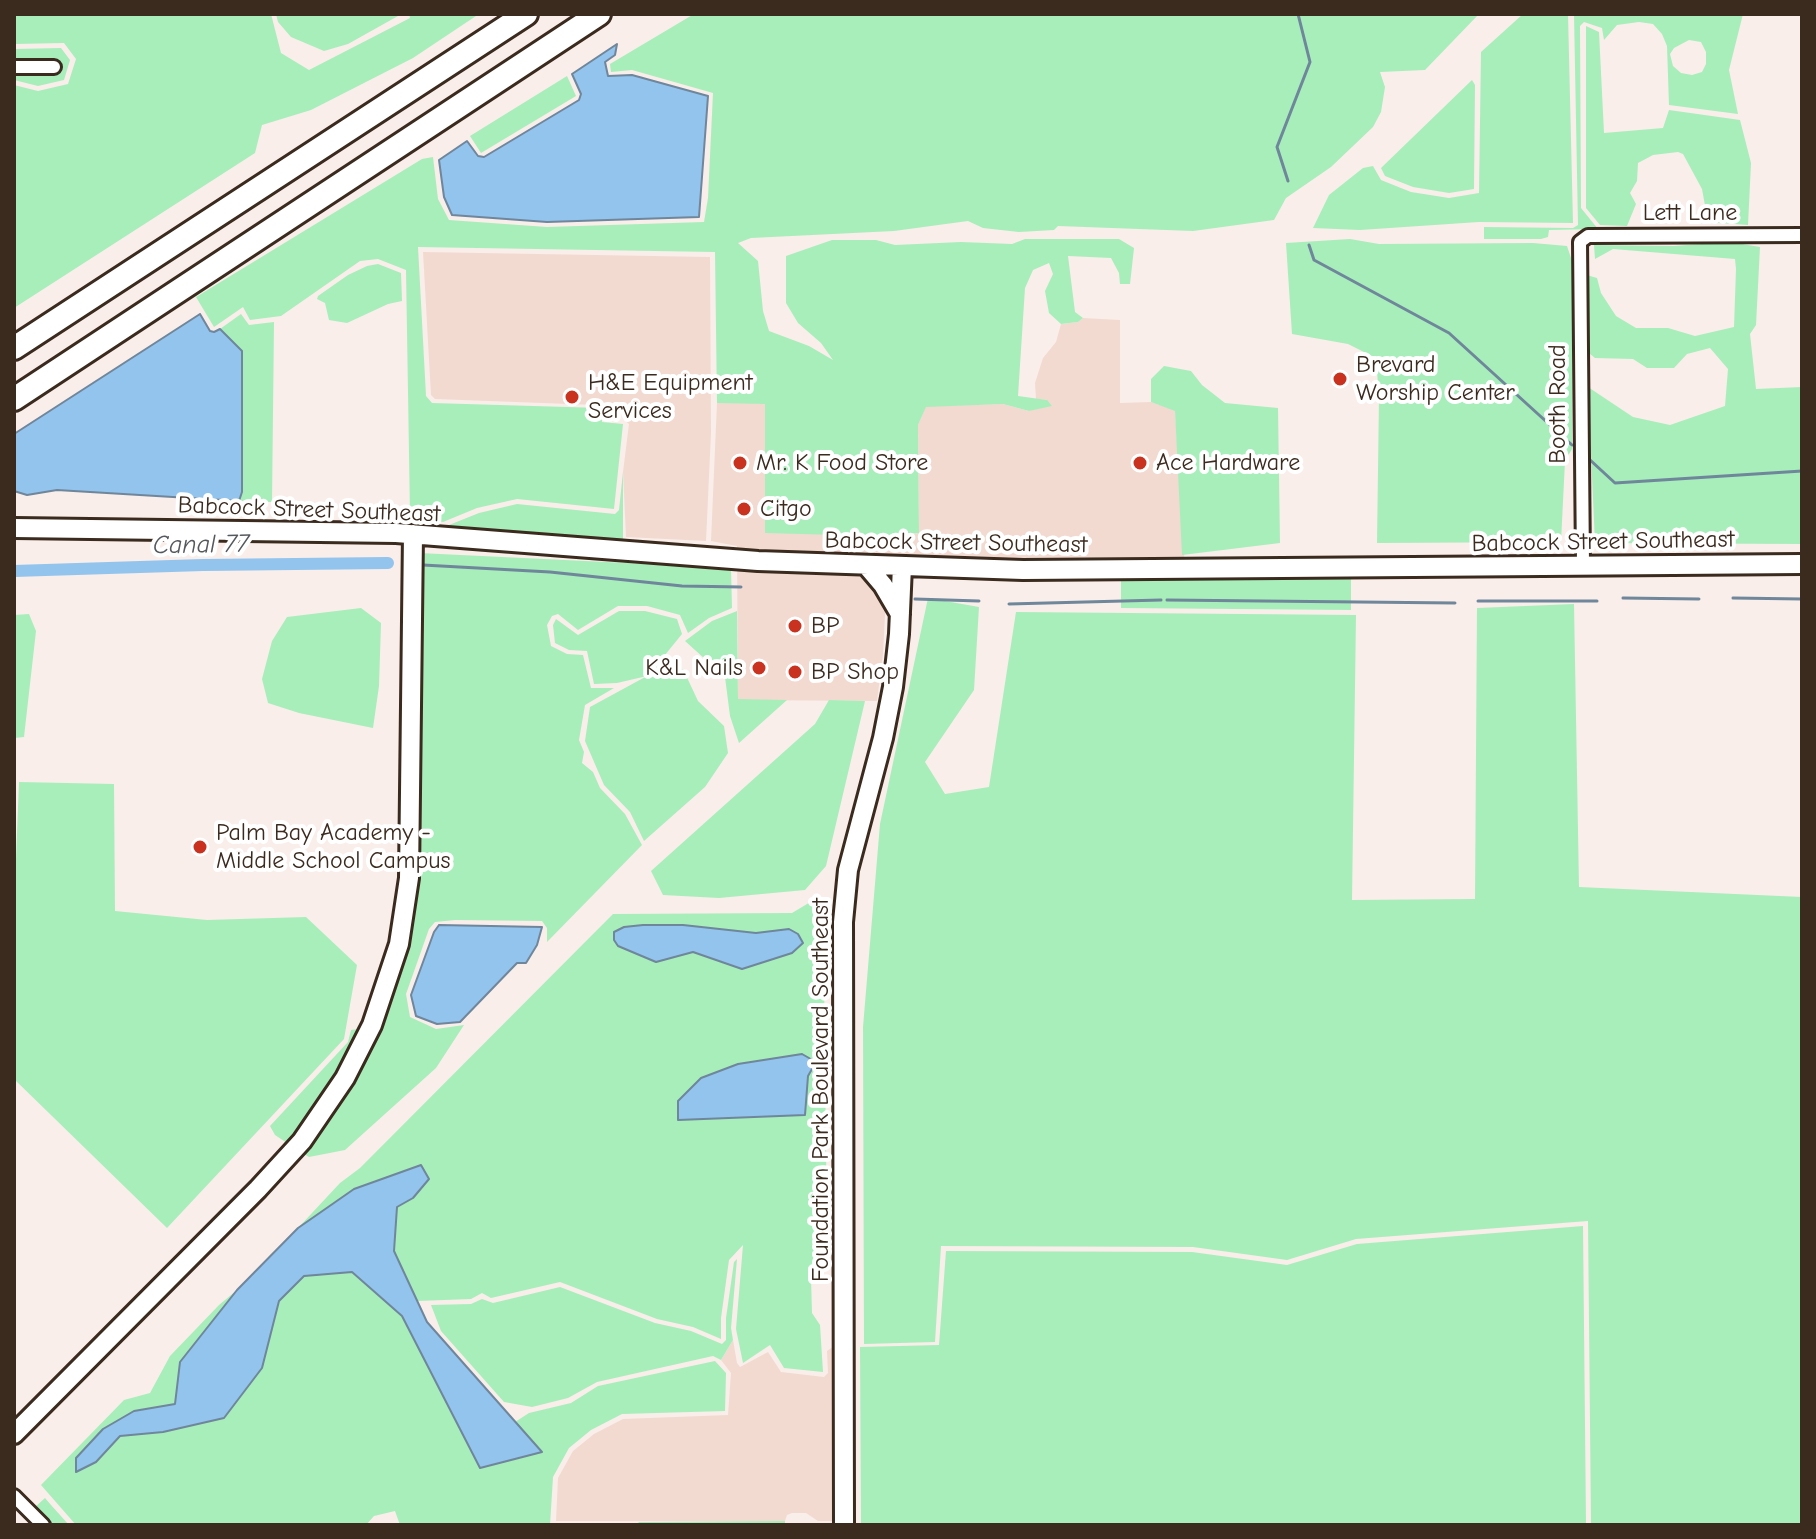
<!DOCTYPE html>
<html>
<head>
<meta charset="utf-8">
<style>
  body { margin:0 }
  #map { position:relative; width:1816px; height:1539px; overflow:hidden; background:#f9eeea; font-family:"Comic Neue",sans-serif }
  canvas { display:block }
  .frame { position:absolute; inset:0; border:16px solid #3b2a1e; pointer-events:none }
</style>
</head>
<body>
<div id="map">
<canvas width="1816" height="1539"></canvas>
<div class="frame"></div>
</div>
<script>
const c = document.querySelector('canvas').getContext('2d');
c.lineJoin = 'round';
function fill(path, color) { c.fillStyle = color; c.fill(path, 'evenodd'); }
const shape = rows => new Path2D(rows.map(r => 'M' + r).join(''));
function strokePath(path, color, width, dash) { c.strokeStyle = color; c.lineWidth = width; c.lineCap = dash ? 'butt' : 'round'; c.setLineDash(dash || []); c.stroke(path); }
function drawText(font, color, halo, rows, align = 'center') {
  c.font = font + ' "Comic Neue",sans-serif'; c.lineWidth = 8; c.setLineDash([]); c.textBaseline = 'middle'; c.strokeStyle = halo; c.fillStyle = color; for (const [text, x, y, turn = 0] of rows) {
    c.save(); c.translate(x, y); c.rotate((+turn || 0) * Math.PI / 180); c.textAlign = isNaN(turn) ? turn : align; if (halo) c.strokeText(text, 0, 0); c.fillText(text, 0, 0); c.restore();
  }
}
fill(shape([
  [423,252,710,257,711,433,706,541,626,537,623,472,629,424,623,419,623,406,435,399,431,395],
  [1083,318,1120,320,1120,403,1151,402,1175,410,1185,569,901,559,888,555,883,654,877,701,738,700,737,546,711,541,717,403,765,403,765,506,888,536,919,533,918,425,926,406,1003,404,1029,411,1047,400,1036,399,1035,383,1043,358,1056,342,1061,324,1078,322],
  [733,1340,737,1363,740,1367,768,1352,781,1372,824,1377,828,1373,827,1351,837,1344,837,1521,818,1521,806,1513,792,1513,787,1515,785,1521,556,1521,558,1478,573,1451,594,1434,623,1419,728,1415,731,1373,721,1360]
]), '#f2dad1');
fill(shape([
  [14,14,271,14,281,53,309,70,410,18,409,14,479,14,413,58,311,110,262,125,255,153,14,308,14,85,38,91,68,84,76,59,64,43,14,44],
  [276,14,397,14,398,16,348,44,324,51,291,37,278,22],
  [694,14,1479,14,1425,70,1380,72,1385,87,1381,112,1373,127,1331,167,1286,198,1274,220,1193,231,1058,226,1054,230,1019,232,983,228,968,221,894,231,751,238,738,243,758,261,763,311,769,331,809,346,833,360,821,343,798,323,786,303,786,256,832,240,876,240,895,245,961,242,1012,244,1025,239,1119,239,1134,248,1130,284,1120,284,1119,273,1111,258,1068,256,1075,312,1083,318,1078,322,1061,324,1049,313,1045,291,1053,274,1049,263,1033,270,1025,288,1018,396,1047,400,1052,406,1029,411,1003,404,926,407,918,425,919,533,872,536,765,533,765,404,717,403,715,252,418,247,426,396,432,403,601,408,602,422,623,424,614,509,517,499,477,508,443,522,410,514,406,270,378,259,360,261,281,316,250,320,243,307,214,327,196,297,422,159,433,157,438,199,449,220,547,227,704,222,708,198,713,93,632,70,611,72,610,64],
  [1523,14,1568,14,1573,223,1479,222,1360,230,1313,228,1329,195,1363,168,1373,166,1381,180,1411,192,1449,198,1479,193,1481,52],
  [1574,14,1743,14,1729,70,1738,114,1669,105,1667,46,1662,34,1653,24,1639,22,1617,25,1604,40,1602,28,1584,22,1580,26,1581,208,1598,229,1549,230,1548,237,1541,239,1484,239,1484,227,1573,228,1578,225],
  [1689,40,1701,42,1706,52,1706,64,1702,72,1692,75,1681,73,1673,66,1670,54,1674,48],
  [1586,26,1599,32,1604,133,1663,128,1669,110,1740,120,1751,163,1748,225,1708,222,1702,189,1683,154,1678,152,1653,155,1638,163,1637,181,1630,193,1636,204,1627,226,1600,225,1586,208],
  [61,48,70,60,64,80,38,86,14,80,14,49],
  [567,76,576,96,481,153,470,136],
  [1472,80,1475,85,1474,189,1449,193,1413,187,1385,176,1381,168],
  [1350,239,1379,244,1533,243,1567,246,1572,261,1572,449,1565,461,1561,542,1377,543,1379,397,1376,358,1348,344,1292,334,1286,243],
  [1730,242,1760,247,1756,325,1750,334,1756,389,1802,387,1802,544,1595,543,1588,387,1633,417,1670,425,1725,406,1728,369,1710,348,1687,354,1674,368,1647,368,1633,359,1595,358,1584,349,1583,274,1597,278,1601,293,1616,316,1636,328,1668,328,1695,336,1734,327,1736,269,1735,259,1613,249,1595,259,1594,245,1674,246],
  [378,264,401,273,402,301,388,304,347,323,329,320,325,303,317,299,318,296,348,275,367,266],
  [241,314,249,325,274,322,272,502,239,501,242,492,242,351,220,329],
  [1164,366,1191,371,1202,385,1225,403,1278,408,1280,543,1182,555,1175,411,1151,402,1151,379],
  [623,472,623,546,422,530,422,522,444,527,479,513,517,504,615,514,619,510],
  [419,553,731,568,732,608,709,618,688,633,680,615,647,606,618,606,578,630,558,614,552,616,547,625,551,646,567,654,583,655,591,688,614,688,585,705,579,740,584,752,582,763,593,772,600,788,625,814,642,845,547,942,547,928,542,921,455,920,435,922,429,929,406,994,410,1017,436,1029,464,1025,436,1068,345,1150,309,1157,301,1152,394,983],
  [1351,574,1351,610,1121,608,1121,575],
  [928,598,979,607,974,690,925,762,945,794,989,787,1016,612,1356,615,1352,900,1475,899,1477,608,1574,604,1579,887,1802,897,1802,1525,1591,1525,1588,1221,1356,1239,1287,1260,1193,1247,941,1246,935,1342,864,1344,863,1027,880,824],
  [361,608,381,623,379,686,373,728,299,713,268,703,262,679,272,641,287,617],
  [619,611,645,611,677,619,682,634,656,666,660,673,674,669,683,669,698,701,724,726,728,753,705,787,644,841,630,812,604,785,585,741,590,707,647,676,617,683,594,684,587,651,569,650,555,643,553,625,556,619,578,635],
  [737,611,738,699,787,700,739,743,730,716,725,677,685,641,712,621],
  [29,614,36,631,24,737,14,738,14,615],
  [829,700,865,701,826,866,805,890,719,898,663,895,651,871,815,724],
  [19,782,114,784,115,911,207,920,306,917,357,965,344,1039,167,1228,14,1079,14,910],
  [812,901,824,973,827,1234,811,1278,812,1313,820,1325,823,1372,784,1368,770,1345,743,1363,736,1329,743,1245,729,1260,721,1318,721,1339,693,1327,657,1319,560,1282,491,1298,482,1293,471,1299,417,1301,394,1251,397,1206,413,1198,298,1228,340,1183,360,1168,613,914,792,913],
  [802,1054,815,1062,808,1076,805,1115,738,1064],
  [374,997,340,1075,290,1145,275,1135,270,1126,348,1042,351,1030,358,1029],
  [1583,1226,1586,1525,861,1525,860,1347,939,1345,946,1251,1192,1252,1287,1265,1357,1244],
  [737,1259,731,1328,733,1340,721,1360,713,1356,597,1382,568,1398,532,1407,504,1402,441,1331,431,1305,471,1304,482,1299,493,1303,560,1287,655,1323,691,1331,722,1344,726,1340,726,1318,734,1262],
  [352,1272,402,1316,480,1468,542,1452,515,1422,529,1413,571,1403,598,1386,715,1361,726,1373,725,1411,622,1414,591,1430,569,1448,553,1477,550,1525,400,1525,395,1511,374,1516,366,1525,76,1525,41,1485,124,1400,150,1393,170,1356,219,1305,237,1290,180,1362,175,1404,134,1411,103,1429,76,1458,96,1462,120,1436,163,1432,224,1418,262,1368,279,1301,304,1276],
  [45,1498,51,1505,69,1525,51,1525,34,1508],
  [785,1521,785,1525,641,1525,638,1522]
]), '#a7eebb');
const water = shape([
  [617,44,615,55,605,62,608,76,632,75,708,96,699,217,547,222,452,215,444,197,439,160,467,141,478,156,484,157,579,100,581,94,572,74,617,44],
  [200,314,210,331,214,332,220,329,242,351,242,492,239,501,57,490,27,495,14,491,14,434,200,314],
  [439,925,542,927,537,945,526,963,517,963,460,1022,437,1024,416,1016,411,995,434,932,439,925],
  [643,925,683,925,756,933,789,929,798,934,803,943,792,953,742,969,693,952,656,962,618,946,614,940,614,932,624,927,643,925],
  [802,1054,816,1062,808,1076,805,1115,678,1120,678,1101,701,1078,738,1064,802,1054],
  [421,1165,429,1179,413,1198,397,1207,394,1251,427,1322,542,1452,480,1468,402,1316,352,1272,304,1276,279,1301,262,1368,224,1418,163,1432,120,1436,96,1462,76,1472,76,1458,103,1429,134,1411,175,1404,180,1362,237,1290,298,1228,354,1189,421,1165]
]);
fill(water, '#92c4ee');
strokePath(water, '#6f869b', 2);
strokePath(shape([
  [1288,181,1277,147,1310,62,1298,14],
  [1309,245,1314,260,1449,333,1572,445],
  [1589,459,1615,483,1802,471],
  [423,565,550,572,682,586,741,587],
  [1623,598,1699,599],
  [1733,598,1802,599],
  [915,599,979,601],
  [1167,600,1455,603],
  [1478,601,1597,601],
  [1009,604,1161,600]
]), '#6f869b', 3);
strokePath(shape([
  [14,571,203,565,388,563]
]), '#92c4ee', 12);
const street = shape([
  [14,67,54,67],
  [1583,565,1580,242,1588,236,1802,235],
  [14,1496,43,1525]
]);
const secondary = shape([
  [14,528,396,533,758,561,1023,570,1802,564],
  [866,565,883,585,900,614],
  [14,1434,258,1189,302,1141,345,1078,372,1025,399,944,409,878,413,534],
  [844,1525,843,922,848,870,883,738,893,687,899,634,902,566]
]);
const highway = shape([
  [14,348,526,14],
  [14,399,599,14]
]);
strokePath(street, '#3b2a1e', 18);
strokePath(secondary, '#3b2a1e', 24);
strokePath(highway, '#3b2a1e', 28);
strokePath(street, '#fff', 12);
strokePath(secondary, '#fff', 18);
strokePath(highway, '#fff', 22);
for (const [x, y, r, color] of [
  [1340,379,8,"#c8321e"],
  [572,397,8,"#c8321e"],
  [740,463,8,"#c8321e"],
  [1140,463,8,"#c8321e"],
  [744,509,8,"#c8321e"],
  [795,626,8,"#c8321e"],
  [759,668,8,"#c8321e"],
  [795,672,8,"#c8321e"],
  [200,847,8,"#c8321e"]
]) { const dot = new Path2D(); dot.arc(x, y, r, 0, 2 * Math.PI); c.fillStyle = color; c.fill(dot); strokePath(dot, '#fff', 3); }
drawText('24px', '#3b2a1e', '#fff', [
  ["Lett Lane",1690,213],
  ["Booth Road",1558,404,-90],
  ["Babcock Street Southeast",309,510,2],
  ["Babcock Street Southeast",1603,542,-1],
  ["Babcock Street Southeast",956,543,1],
  ["Foundation Park Boulevard Southeast",821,1090,-90]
]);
drawText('24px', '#3b2a1e', '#fff', [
  ["Brevard",1356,365],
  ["Worship Center",1356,393],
  ["H&E Equipment",588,383],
  ["Services",588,411],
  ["Mr. K Food Store",756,463],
  ["Ace Hardware",1156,463],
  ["Citgo",760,509],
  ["BP",811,626],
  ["K&L Nails",743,668,"right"],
  ["BP Shop",811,672],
  ["Palm Bay Academy -",216,833],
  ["Middle School Campus",216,861]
], 'left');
drawText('italic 26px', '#55585c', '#fff', [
  ["Canal 77",201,545,-1]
]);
</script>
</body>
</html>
